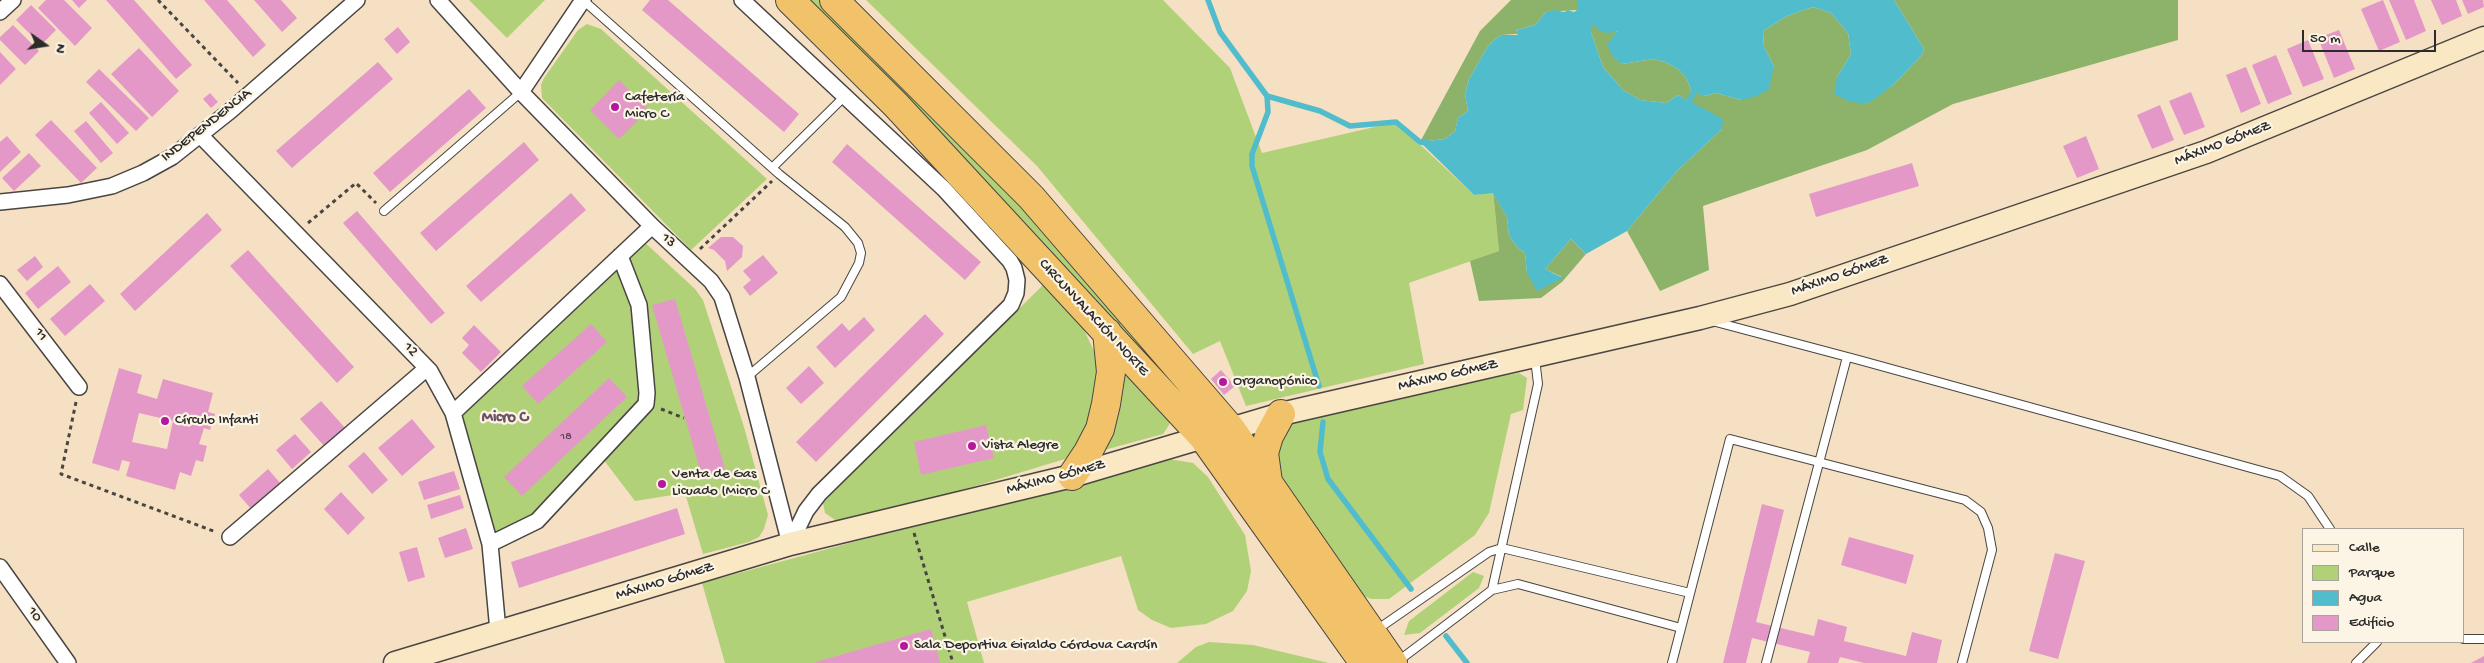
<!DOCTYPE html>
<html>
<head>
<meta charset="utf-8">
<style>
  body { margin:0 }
  #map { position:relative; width:2484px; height:663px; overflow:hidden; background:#f5e0c3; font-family:"Gochi Hand",sans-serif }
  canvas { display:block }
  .legend { position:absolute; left:2302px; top:528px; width:162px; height:115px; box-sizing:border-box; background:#fcf5e5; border:1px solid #a8a49b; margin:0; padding:6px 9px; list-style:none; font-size:15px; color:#2b2b2b }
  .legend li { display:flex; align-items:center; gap:10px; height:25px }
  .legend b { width:25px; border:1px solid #a8a49b }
  .north { position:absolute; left:20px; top:20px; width:50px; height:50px; -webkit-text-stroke:4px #fcf5e5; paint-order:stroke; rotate:103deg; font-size:14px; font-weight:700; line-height:20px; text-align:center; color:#2b2b2b }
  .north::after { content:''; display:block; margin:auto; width:18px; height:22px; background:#2b2b2b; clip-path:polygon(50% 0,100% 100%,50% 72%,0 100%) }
  .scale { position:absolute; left:2302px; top:30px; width:134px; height:22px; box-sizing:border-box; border:2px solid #2b2b2b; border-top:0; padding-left:6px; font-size:15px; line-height:18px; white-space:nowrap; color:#2b2b2b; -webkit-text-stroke:4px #fcf5e5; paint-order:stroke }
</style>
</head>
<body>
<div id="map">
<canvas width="2484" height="663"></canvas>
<ul class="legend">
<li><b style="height:6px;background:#fae7c3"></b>Calle</li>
<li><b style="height:14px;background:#b1d179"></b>Parque</li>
<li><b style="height:14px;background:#51bdcc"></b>Agua</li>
<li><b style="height:14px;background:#e498c8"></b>Edificio</li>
</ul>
<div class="north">N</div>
<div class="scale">50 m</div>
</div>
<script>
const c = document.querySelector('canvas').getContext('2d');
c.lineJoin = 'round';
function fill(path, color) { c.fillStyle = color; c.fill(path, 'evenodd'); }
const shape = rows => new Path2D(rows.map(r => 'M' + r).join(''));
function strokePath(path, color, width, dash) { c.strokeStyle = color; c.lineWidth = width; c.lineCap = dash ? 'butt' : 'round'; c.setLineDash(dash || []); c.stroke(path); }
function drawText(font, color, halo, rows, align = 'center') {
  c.font = font + ' "Gochi Hand",sans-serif'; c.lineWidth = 4.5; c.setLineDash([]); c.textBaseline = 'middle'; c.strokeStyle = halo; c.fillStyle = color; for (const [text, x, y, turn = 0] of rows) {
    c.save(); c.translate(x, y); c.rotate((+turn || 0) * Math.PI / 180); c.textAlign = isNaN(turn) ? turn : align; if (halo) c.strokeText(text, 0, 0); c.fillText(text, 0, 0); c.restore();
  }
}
fill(shape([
  [469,0,545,0,507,38],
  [809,0,822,0,882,60,1036,222,1188,399,1186,400],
  [866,0,1163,0,1230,68,1262,153,1396,122,1474,195,1493,192,1499,251,1409,283,1424,364,1246,406,1220,341,1193,354,1037,166],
  [587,24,601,29,767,179,691,250,542,98,541,85,544,78,578,30],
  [640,238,695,289,703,300,744,427,768,515,764,529,759,537,749,542,703,554,685,493,635,501,600,455,537,521,490,544,453,413],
  [1044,284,1084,330,1096,355,1101,386,1082,442,1065,459,893,511,841,524,825,513,823,503],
  [1117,360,1170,418,1169,425,1163,434,1097,452],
  [1519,373,1527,378,1523,410,1511,414,1489,513,1475,535,1389,599,1371,599,1359,594,1272,465,1287,417],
  [1163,458,1193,463,1208,477,1245,535,1251,571,1247,591,1233,611,1206,624,1171,628,1152,620,1138,610,1121,556,967,602,984,663,725,663,702,583],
  [1473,572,1484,576,1479,588,1420,633,1404,635,1409,621],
  [1209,642,1253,645,1329,663,1177,663,1196,647]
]), '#b1d179');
fill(shape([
  [1511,0,1577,0,1577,10,1546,12,1535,25,1516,30,1518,35,1516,34,1501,35,1495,39,1488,46,1469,79,1465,94,1468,111,1458,118,1455,131,1445,139,1420,142,1480,31],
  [1894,0,2178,0,2178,40,1953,104,1867,150,1703,206,1709,270,1660,291,1627,231,1677,171,1722,129,1711,114,1678,95,1666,103,1640,100,1623,90,1603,67,1591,32,1591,22,1617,30,1612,42,1622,64,1653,59,1665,62,1678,69,1687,79,1691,90,1705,96,1716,93,1741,100,1774,66,1764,47,1763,31,1787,16,1813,7,1831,13,1848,33,1851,54,1837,77,1865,104,1893,85,1921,56,1924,49],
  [1493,192,1507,217,1509,236,1518,248,1525,253,1527,273,1562,277,1545,269,1571,239,1586,254,1562,282,1541,298,1479,301,1470,261,1499,251]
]), '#8cb369');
fill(shape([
  [1577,0,1894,0,1924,49,1921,56,1893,85,1873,100,1865,104,1848,101,1834,94,1837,77,1851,54,1848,33,1831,13,1813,7,1787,16,1763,31,1764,47,1774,66,1769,89,1757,96,1741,100,1716,93,1705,96,1698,94,1691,90,1687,79,1678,69,1665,62,1653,59,1622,64,1614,58,1607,45,1617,31,1610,33,1601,32,1591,23,1591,32,1603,67,1623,90,1640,100,1666,103,1678,95,1723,119,1722,129,1677,171,1627,231,1586,254,1571,239,1545,269,1563,278,1537,291,1527,273,1525,253,1518,248,1509,236,1507,217,1493,193,1474,195,1420,142,1445,139,1455,131,1458,118,1468,111,1465,94,1469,79,1488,46,1495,39,1501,35,1518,35,1516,30,1535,25,1546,12,1555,10,1564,12,1568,10,1574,12,1577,10]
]), '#51bdcc');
strokePath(shape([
  [1208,0,1220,32,1267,96,1320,111,1350,126,1396,122,1420,142,1428,143],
  [1267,96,1268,112,1252,154,1252,166,1319,386],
  [1687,106,1697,85],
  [1323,422,1320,452,1328,479,1411,589],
  [1446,636,1467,663]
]), '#51bdcc', 5.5);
fill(shape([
  [46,0,64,0,92,28,75,46,38,8],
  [72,0,87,0,79,8],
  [106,0,134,0,192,65,176,79],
  [204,0,227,0,266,45,253,57],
  [254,0,281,0,297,18,282,32],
  [650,0,668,0,799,114,784,132,642,10],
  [2383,0,2400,42,2379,51,2361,9],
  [2389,0,2414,0,2426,31,2406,40],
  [2431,0,2456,0,2462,16,2442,25],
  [2462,0,2483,0,2484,7,2468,14],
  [31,5,56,30,41,45,16,20],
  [13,25,39,51,25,65,0,40,0,37],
  [398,27,410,42,397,54,384,39],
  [2339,30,2355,69,2334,78,2318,38],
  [2308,40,2324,79,2303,87,2287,49],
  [139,48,179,91,152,117,111,74],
  [0,52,16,69,0,85],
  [2276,55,2292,94,2268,104,2252,65],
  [378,62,393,79,292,168,276,151],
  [2246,67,2261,104,2241,113,2226,75],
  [99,69,149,118,136,131,86,82],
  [619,80,648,110,619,139,590,110],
  [469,89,486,108,390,192,373,173],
  [2191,92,2205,127,2184,135,2169,101],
  [210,93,218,102,211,108,203,99],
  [101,102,129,133,117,144,89,113],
  [2160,105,2174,140,2152,149,2137,115],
  [51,120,97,168,81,183,35,135],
  [86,121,113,153,101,163,74,131],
  [7,136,21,152,0,172,0,142],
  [2086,136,2099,169,2077,178,2063,146],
  [524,142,539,160,436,251,420,233],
  [847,144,981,262,965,280,832,162],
  [29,153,41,166,14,191,2,178],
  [1912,163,1919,186,1816,217,1809,194],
  [571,193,586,210,481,302,466,286],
  [357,211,445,313,431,324,343,223],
  [207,213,222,230,135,311,120,294],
  [721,237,733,237,743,246,742,257,727,271,725,261,714,250,708,248],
  [248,250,354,367,337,383,230,266],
  [763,255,778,273,750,296,743,287,751,280,743,271],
  [35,256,43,267,27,281,17,270],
  [58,266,71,282,38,309,25,293],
  [90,284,105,301,65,336,50,319],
  [675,299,725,469,702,476,652,305],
  [925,314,944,334,816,462,796,442],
  [864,317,875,330,835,368,816,347,842,323,849,331],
  [591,324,607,342,538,404,522,386],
  [474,325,501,352,481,372,462,353,469,345,462,338],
  [809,366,824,383,801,404,786,388],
  [119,368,142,375,137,393,157,399,163,379,213,393,208,412,215,414,210,430,204,428,199,444,207,446,203,462,196,460,191,476,180,472,175,490,126,476,130,462,122,460,119,471,92,463],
  [139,413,173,421,167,449,132,442],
  [1221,370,1235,386,1224,395,1211,379],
  [609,378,627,397,522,496,504,477],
  [321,401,346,429,325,447,300,419],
  [412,419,435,447,402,476,378,448],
  [986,425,994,458,921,475,914,442],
  [295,434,311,452,292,469,276,450],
  [364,452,388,480,372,494,348,466],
  [268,469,281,484,252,510,239,495],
  [454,471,460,489,424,500,418,482],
  [341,492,365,518,348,535,324,509],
  [460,495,464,508,431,519,427,505],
  [1762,504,1784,510,1756,622,1814,636,1818,619,1847,627,1844,641,1906,656,1912,632,1942,640,1937,663,1864,663,1840,657,1838,663,1807,663,1810,652,1752,638,1746,663,1723,663],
  [677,508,685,534,519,588,511,562],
  [466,528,473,549,445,558,438,538],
  [1849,537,1914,555,1906,584,1841,565],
  [417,547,425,577,408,582,399,552],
  [2055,553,2085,561,2058,659,2029,651],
  [931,629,940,663,816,663,816,662],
  [2484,656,2484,663,2471,663]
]), '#e498c8');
const lane = shape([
  [583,0,779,174,845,227,858,243,861,253,859,263,841,297,747,377],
  [773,167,845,96],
  [384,211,521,92],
  [1712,321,1859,360,2280,476,2308,496,2330,529],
  [1492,590,1538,384,1535,358],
  [1375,631,1489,552,1502,548,1690,593],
  [2463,639,2484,639],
  [1397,662,1492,590,1518,584,1681,628],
  [1672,663,1730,439,1965,500,1981,512,1988,528,1992,550,1962,663],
  [1766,663,1847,357],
  [2356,663,2377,642]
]);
const street = shape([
  [438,0,521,92,652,226,711,281,722,297,747,377,790,544],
  [742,0,944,189,1010,261,1014,268,1017,280,1016,293,1011,305,819,494,806,511,790,544],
  [0,12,13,0],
  [521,92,583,0],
  [200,135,430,371,453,413,490,544,498,631],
  [0,202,68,195,112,186,143,173,172,157,230,111,357,0],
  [0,284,79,387],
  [453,413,652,226],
  [230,537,427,368],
  [490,544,537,521,646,404,647,393,639,305,620,256],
  [0,567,68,663]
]);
const secondary = shape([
  [395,663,790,544,1072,476,1281,414,1700,318,1790,294,2206,152,2484,38]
]);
const highway = shape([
  [790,0,896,105,1203,437,1364,663],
  [834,0,1031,197,1231,429,1393,663],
  [1072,476,1088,452,1100,429,1106,404,1111,372,1107,332],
  [1268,482,1264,453,1269,436,1281,414]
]);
strokePath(lane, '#494642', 10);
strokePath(street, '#494642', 18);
strokePath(secondary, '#494642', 25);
strokePath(highway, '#494642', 30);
strokePath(shape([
  [158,0,238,83],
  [308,223,356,183,376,203],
  [700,249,772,181],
  [76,402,61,474,216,532],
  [661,409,684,418],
  [914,533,953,663]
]), '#494642', 3, [4, 4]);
strokePath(lane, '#fff', 8);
strokePath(street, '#fff', 15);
strokePath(secondary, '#fae7c3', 22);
strokePath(highway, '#f2c26a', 28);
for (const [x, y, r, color] of [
  [615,107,5,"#b5179e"],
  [1223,382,5,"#b5179e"],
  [165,421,5,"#b5179e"],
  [972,446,5,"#b5179e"],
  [662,484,5,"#b5179e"],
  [904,646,5,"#b5179e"]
]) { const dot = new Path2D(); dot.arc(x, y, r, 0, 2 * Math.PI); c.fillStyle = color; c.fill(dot); strokePath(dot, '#fcf5e5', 2); }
drawText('12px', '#594652', null, [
  ["18",566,437]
]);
drawText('15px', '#2b2b2b', '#fcf5e5', [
  ["Cafetería",625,98],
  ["Micro C",625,115],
  ["Organopónico",1233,382],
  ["Círculo Infanti",175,421],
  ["Vista Alegre",982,446],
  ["Venta de Gas",672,475],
  ["Licuado (Micro C",672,492],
  ["Sala Deportiva Giraldo Córdova Cardín",914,646]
], 'left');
drawText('15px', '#2b2b2b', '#fcf5e5', [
  ["INDEPENDENCIA",207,126,-38],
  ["MÁXIMO GÓMEZ",2223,144,-21],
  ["13",668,241,43],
  ["MÁXIMO GÓMEZ",1840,276,-19],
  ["CIRCUNVALACIÓN NORTE",1093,318,47],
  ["11",40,335,55],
  ["12",410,350,46],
  ["MÁXIMO GÓMEZ",1448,376,-13],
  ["MÁXIMO GÓMEZ",1056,478,-15],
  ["MÁXIMO GÓMEZ",665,582,-17],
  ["10",34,615,55]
]);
drawText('bold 16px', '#6c5162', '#fcf5e5', [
  ["Micro C",505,419]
]);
</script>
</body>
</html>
